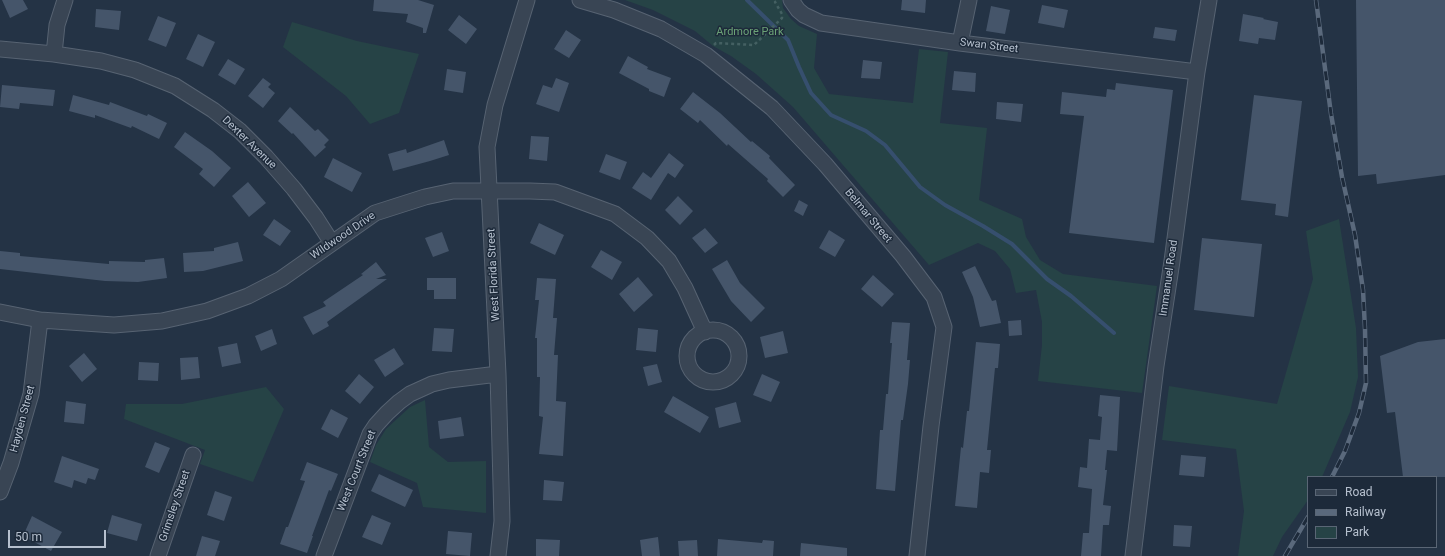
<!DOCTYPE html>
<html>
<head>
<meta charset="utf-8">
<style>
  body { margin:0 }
  #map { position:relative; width:1445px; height:556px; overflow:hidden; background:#243345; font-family:Roboto,sans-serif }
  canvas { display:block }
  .legend { position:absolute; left:1307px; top:476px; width:130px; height:72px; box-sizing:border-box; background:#1d2a3a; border:1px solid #5a6675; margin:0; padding:5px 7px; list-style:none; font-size:12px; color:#b6c0ce }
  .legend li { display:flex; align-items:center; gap:8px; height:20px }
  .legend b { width:20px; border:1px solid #5a6675 }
  .scale { position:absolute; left:8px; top:530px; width:98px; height:18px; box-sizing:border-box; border:2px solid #b6c0ce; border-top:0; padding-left:5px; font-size:12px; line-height:14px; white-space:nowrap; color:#b6c0ce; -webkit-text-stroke:3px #1d2a3a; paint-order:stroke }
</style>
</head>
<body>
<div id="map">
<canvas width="1445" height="556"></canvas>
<ul class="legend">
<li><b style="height:5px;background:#394554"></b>Road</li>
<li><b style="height:5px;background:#5a697c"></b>Railway</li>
<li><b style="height:11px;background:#264346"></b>Park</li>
</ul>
<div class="scale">50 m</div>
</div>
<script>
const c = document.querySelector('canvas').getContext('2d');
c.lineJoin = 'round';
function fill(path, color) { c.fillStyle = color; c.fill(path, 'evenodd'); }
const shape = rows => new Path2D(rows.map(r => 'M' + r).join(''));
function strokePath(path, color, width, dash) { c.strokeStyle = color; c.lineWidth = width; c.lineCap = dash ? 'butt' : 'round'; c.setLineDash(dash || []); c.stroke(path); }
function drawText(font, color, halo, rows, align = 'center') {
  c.font = font + ' Roboto,sans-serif'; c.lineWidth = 3; c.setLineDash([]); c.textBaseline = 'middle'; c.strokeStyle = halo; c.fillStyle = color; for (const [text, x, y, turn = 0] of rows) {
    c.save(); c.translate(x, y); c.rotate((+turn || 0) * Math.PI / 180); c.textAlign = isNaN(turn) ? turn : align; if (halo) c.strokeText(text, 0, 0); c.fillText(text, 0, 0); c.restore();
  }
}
fill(shape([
  [625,0,782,0,783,8,791,19,799,26,817,34,814,68,829,94,913,103,919,49,948,52,940,123,987,128,979,200,1022,219,1026,237,1040,260,1063,274,1157,286,1142,393,1038,381,1042,345,1042,322,1036,290,1016,293,1010,269,995,251,978,243,929,265,793,107,756,74,731,56,713,46,695,31,653,10],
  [292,22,357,41,419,54,399,113,370,124,346,96,283,47],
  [1339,219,1356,328,1358,377,1350,412,1322,477,1308,477,1308,500,1282,537,1273,556,1238,556,1244,511,1236,449,1162,440,1169,386,1277,404,1313,279,1306,231],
  [266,387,284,409,253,482,200,464,205,450,124,419,126,404,182,404],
  [425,400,429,447,448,462,486,461,486,513,423,507,417,483,370,462,376,445,386,429,410,407]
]), '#264346');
strokePath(shape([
  [747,0,788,40,799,67,811,93,831,115,866,131,885,145,920,187,945,205,983,226,1012,244,1047,279,1071,296,1114,333]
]), '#364f6e', 4);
fill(shape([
  [2,0,23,0,28,9,10,18],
  [374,0,418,0,434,5,426,33,423,33,423,28,406,22,408,14,373,11],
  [902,0,926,0,925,13,901,10],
  [1356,0,1445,0,1445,175,1377,184,1376,174,1358,176],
  [1042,5,1068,10,1064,28,1038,23],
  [991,6,1010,10,1005,34,986,31],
  [96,9,121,11,119,30,95,27],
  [1243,14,1264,18,1263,19,1278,22,1275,40,1259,38,1258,44,1239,41],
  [459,15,477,29,466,44,448,30],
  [158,16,176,23,166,47,148,40],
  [1155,27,1177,30,1175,41,1153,38],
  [566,30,581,40,569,58,554,49],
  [198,34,215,42,203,67,186,59],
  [628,56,648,67,647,69,671,78,664,97,649,91,649,89,619,73],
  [228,59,245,69,235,85,218,75],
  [863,60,882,62,880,79,861,78],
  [447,69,466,72,463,93,444,90],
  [954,71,976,73,975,92,952,90],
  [263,78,271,84,268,87,275,93,263,108,248,96],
  [556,78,569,83,559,112,536,104,543,85,552,88],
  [1116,83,1173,90,1154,243,1069,233,1084,116,1060,114,1062,92,1106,97,1107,89,1115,90],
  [2,85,55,90,53,106,20,103,19,109,0,107],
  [693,92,720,113,751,142,752,141,770,156,769,158,795,185,783,197,767,181,768,179,728,144,727,146,700,120,698,123,680,109],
  [73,95,109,105,110,102,147,116,148,114,167,123,159,139,132,126,131,128,95,115,95,118,69,111],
  [1254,95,1302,101,1288,217,1275,215,1276,204,1241,200],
  [997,102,1023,104,1021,122,996,119],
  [290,107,315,131,318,129,329,140,324,145,326,147,315,157,293,133,292,134,278,121],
  [185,132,212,151,231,168,214,187,199,174,203,169,174,147],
  [531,136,549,137,547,161,529,159],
  [444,140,449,155,430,161,393,171,388,154,406,149,407,153],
  [669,153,684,165,675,178,668,173,651,200,632,188,643,172,651,178],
  [606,154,627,162,620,180,599,172],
  [333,158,362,173,352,192,324,177],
  [248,182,266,203,249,217,232,196],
  [678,196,693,211,680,225,665,210],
  [799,200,808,205,803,216,794,211],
  [274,219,291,231,280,246,263,235],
  [539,223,564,235,555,255,530,243],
  [705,228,718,243,705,253,692,238],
  [829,230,845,240,835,257,819,248],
  [442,232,449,251,433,257,425,238],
  [1202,238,1262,244,1254,317,1194,310],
  [238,242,243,261,203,271,184,272,183,253,214,251,214,248],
  [601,250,622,262,612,280,591,267],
  [0,251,20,253,20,256,109,264,109,261,145,262,145,260,164,258,167,278,138,282,105,281,0,269],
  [727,260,740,283,765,308,751,322,731,301,712,269],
  [376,262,386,275,376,279,387,279,327,322,329,326,313,335,303,317,326,306,323,302,363,275,361,274],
  [975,266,992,301,996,300,1001,323,980,327,973,297,962,272],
  [873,275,894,294,882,307,861,289],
  [638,277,653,295,634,312,619,294],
  [427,278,456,278,456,299,434,299,434,290,427,290],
  [537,278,556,279,553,318,557,318,554,355,558,355,556,401,566,402,563,456,539,454,543,417,539,416,540,377,537,377,537,338,535,338,539,300,535,300],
  [1021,320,1022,335,1009,336,1008,321],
  [892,322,910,323,907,360,910,360,908,384,903,420,901,420,895,491,876,489,880,430,883,430,886,394,888,394,892,343,890,343],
  [434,328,454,329,452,352,432,351],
  [638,328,658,330,656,352,636,350],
  [272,329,277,344,261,351,255,336],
  [783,331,788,353,765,358,760,337],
  [1445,339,1445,477,1403,477,1395,412,1387,413,1380,356,1418,342],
  [976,342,1000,344,998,368,995,368,987,450,991,450,989,473,980,472,977,508,955,506,961,447,963,448,967,411,969,411],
  [237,343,241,363,222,367,218,347],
  [394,348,404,364,385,377,374,360],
  [84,353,97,369,82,382,69,366],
  [198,357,200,378,181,380,180,358],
  [139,362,159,363,158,381,138,380],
  [657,364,662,382,648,386,643,367],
  [359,374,374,387,360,404,345,391],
  [762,374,780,382,771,402,753,395],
  [1100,395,1120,397,1117,451,1107,450,1105,470,1107,470,1103,505,1111,506,1109,525,1103,525,1101,556,1081,556,1083,533,1089,533,1092,489,1078,487,1080,467,1087,468,1089,439,1100,440,1102,417,1098,416],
  [673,396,709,417,700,433,664,412],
  [66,401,86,404,84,424,64,422],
  [736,402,741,422,719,428,715,408],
  [331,409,348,418,338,438,321,429],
  [461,417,464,436,440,439,438,421],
  [155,442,170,448,159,473,145,467],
  [1181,455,1206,457,1204,477,1179,475],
  [62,456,99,469,95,480,88,478,86,484,74,480,72,488,54,482],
  [307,462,338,474,331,491,329,490,312,536,313,536,307,553,280,544,286,527,288,527,305,481,300,480],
  [379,474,413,490,405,507,371,491],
  [544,480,564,482,562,501,543,500],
  [215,491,232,497,224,521,207,515],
  [112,515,142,524,137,541,107,533],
  [372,515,391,523,382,545,362,537],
  [32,516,62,532,51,551,23,536],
  [1174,525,1192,526,1190,547,1173,546],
  [448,531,472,533,470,556,446,554],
  [202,536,220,541,215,556,196,556],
  [658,537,660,556,642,556,640,540],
  [536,539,560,540,559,556,536,556],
  [718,539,762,543,763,540,774,541,773,556,717,556],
  [697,540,698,556,679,556,678,541],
  [801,543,847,548,847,556,800,556]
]), '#45556a');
const minor = shape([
  [580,0,614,10,661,29,706,55,772,108,825,164,903,256,934,297,944,327,931,426,917,556],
  [791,0,798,10,804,15,821,23,960,43,1197,72],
  [960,43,969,0],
  [0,49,54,54,101,61,135,70,175,86,213,110,240,131,266,157,294,189,316,218,332,243],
  [54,54,57,25,65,0],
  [0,312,40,320,114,325,162,321,207,311,248,296,281,279,375,213,425,197,453,191,530,191,555,192,615,214,647,238,669,261,685,288,705,332],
  '687 356a26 26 0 1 1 52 0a26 26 0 1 1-52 0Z',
  [0,492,11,463,31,394,40,320],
  [158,556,193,455],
  [324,556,370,434,376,425,387,413,399,402,410,394,432,384,449,380,498,374],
  [498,556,502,521,498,374,487,147,495,105,527,0],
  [1133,556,1156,366,1172,261,1197,72,1209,0]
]);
strokePath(minor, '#576372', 17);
strokePath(shape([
  [714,45,716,43,754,45,782,18,782,14,775,2,778,0]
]), '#446062', 2.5, [3, 3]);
strokePath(minor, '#394554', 15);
const rail = shape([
  [1316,0,1331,114,1342,177,1355,235,1363,290,1365,329,1366,383,1359,413,1345,451,1332,477],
  [1285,556,1308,517]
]);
strokePath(rail, '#5a697c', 4.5);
strokePath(rail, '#1d2a3a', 3, [9]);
drawText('11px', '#6ba176', '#1d2a3a', [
  ["Ardmore Park",750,32]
]);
drawText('11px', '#b6c0ce', '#1d2a3a', [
  ["Swan Street",989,46,7],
  ["Dexter Avenue",249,143,44],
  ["Belmar Street",868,216,50],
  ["Wildwood Drive",343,236,-34],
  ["West Florida Street",494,275,-93],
  ["Immanuel Road",1169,278,-82],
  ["Hayden Street",23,419,-75],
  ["West Court Street",357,471,-68],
  ["Grimsley Street",175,506,-71]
]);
</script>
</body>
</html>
